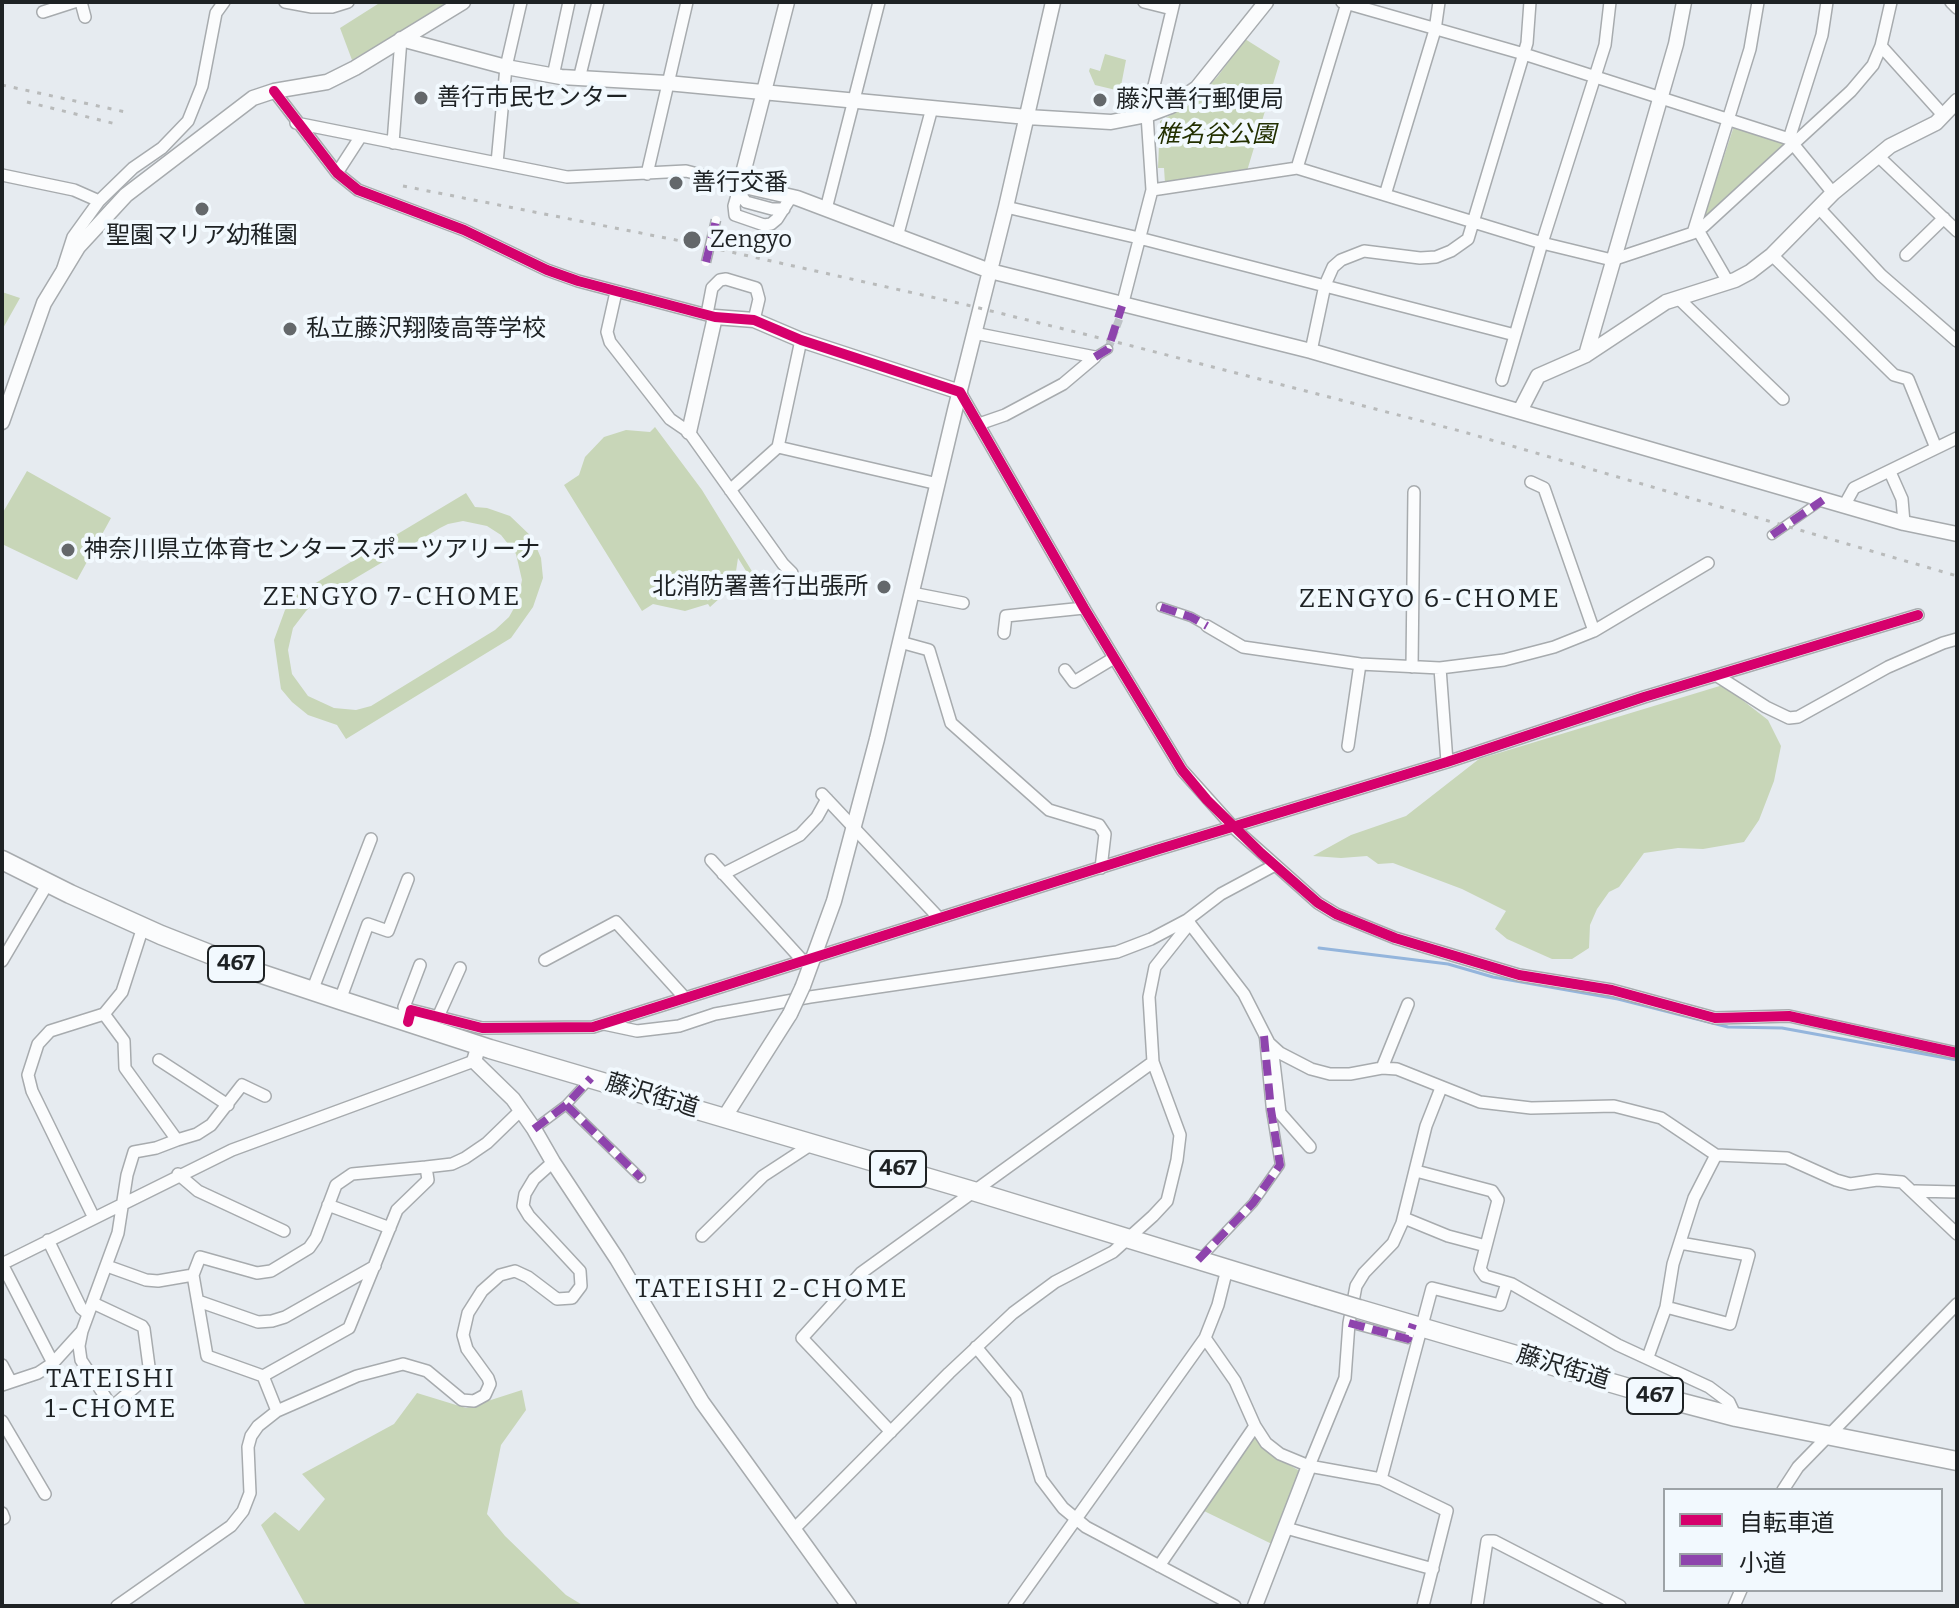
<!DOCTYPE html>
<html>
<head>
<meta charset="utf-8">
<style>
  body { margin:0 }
  #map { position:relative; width:1959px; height:1608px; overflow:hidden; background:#e6ebf0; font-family:Bitter,"Noto Sans JP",serif }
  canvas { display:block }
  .frame { position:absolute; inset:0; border:4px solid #1e2224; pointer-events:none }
  .legend { position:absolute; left:1663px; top:1488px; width:280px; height:104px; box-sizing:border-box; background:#f2f9fe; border:2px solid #9da3a7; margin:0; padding:10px 14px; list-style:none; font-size:24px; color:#1e2224 }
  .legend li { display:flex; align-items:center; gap:16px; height:40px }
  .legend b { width:40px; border:2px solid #9da3a7 }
</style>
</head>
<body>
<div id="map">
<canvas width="1959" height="1608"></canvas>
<div class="frame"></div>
<ul class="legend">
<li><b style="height:10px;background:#d6006c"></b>自転車道</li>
<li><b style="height:10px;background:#8e44ad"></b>小道</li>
</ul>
</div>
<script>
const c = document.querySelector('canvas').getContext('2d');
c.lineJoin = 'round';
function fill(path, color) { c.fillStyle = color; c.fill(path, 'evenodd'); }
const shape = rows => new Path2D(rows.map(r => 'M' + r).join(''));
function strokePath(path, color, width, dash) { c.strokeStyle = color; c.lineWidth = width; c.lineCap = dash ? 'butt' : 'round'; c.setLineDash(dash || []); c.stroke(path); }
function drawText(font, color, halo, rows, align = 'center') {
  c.font = font + ' Bitter,"Noto Sans JP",serif'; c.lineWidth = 8; c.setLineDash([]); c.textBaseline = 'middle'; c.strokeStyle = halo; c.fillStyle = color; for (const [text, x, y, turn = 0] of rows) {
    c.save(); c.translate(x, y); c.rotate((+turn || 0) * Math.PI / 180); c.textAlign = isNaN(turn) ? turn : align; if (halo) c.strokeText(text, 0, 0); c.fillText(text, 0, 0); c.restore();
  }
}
fill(shape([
  [381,2,452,2,352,60,340,28],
  [1245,39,1280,61,1247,171,1165,183,1164,168,1158,168,1160,121,1191,104,1218,76],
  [1105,54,1126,60,1120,91,1095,85,1089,71,1090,68,1100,71],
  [1734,126,1785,143,1705,218,1704,217],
  [2,292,20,298,2,330],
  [655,427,702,490,758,581,754,584,738,558,735,578,729,590,710,607,708,604,685,611,653,604,642,611,564,485,579,475,585,457,604,437,626,430,650,432],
  [27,471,111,518,77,580,2,544,2,514],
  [466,493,475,507,487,508,510,516,532,537,541,558,543,578,533,607,511,638,346,739,337,725,308,715,292,702,281,689,274,640,285,610,299,593],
  [463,521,487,526,501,535,516,554,522,580,518,601,509,617,495,630,371,706,356,710,334,708,308,696,292,674,288,650,293,628,306,611,317,601,440,528,448,524],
  [1723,685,1768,720,1781,746,1774,781,1759,820,1744,842,1703,849,1678,848,1644,853,1619,887,1609,892,1597,909,1590,925,1589,948,1572,959,1552,959,1507,939,1495,929,1506,911,1462,889,1393,863,1378,864,1367,856,1341,858,1313,856,1351,835,1406,816,1479,759],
  [522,1390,526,1410,501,1445,487,1514,505,1536,566,1595,584,1606,306,1606,261,1525,275,1512,299,1531,325,1499,302,1474,394,1424,417,1393,466,1408],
  [1255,1437,1272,1455,1305,1474,1276,1546,1204,1511]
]), '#c8d6b8');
strokePath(shape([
  [1319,948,1448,964,1493,977,1618,999,1728,1027,1782,1028,1957,1060]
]), '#94b5dc', 3);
strokePath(shape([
  [1108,349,1120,317]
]), '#bec3c7', 8, [8, 4]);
const pedestrian = shape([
  [1095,357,1108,349],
  [1772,535,1822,500],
  [1161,607,1191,617,1207,626],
  [566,1105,641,1178],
  [534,1129,566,1105,590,1079],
  [1199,1260,1253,1203,1280,1165,1271,1110,1264,1037],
  [1349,1323,1408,1339,1413,1325]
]);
const minor = shape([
  [81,2,85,17],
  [285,2,312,7,332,7,348,2],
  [1144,2,1172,9],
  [1342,2,1524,54,1789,139,1833,193],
  [1951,2,1957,8],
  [43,12,74,2],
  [1881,46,1944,116],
  [553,76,569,2],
  [579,79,598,2],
  [274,91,337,173,358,190,464,230,547,270,578,281,715,317],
  [296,123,567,177,686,171,740,185,734,206,735,215,764,225,771,224,777,219,791,197],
  [1789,139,1822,35,1827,2],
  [393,143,401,39],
  [1878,156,1957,231],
  [497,163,506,67,521,2],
  [1297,168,1347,3],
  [337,173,361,136],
  [647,174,687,2],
  [2,175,74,190,99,201],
  [1152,190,1297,168,1542,243,1612,260,1693,233,1704,226,1851,91,1873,65,1881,46,1891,2],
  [738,192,746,202,772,209,784,209],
  [1385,195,1435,30,1439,2],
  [1006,207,1139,238,1515,335],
  [1818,207,1881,275,1957,341],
  [826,209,879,2],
  [1698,230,1728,282],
  [1693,233,1750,49,1758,2],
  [897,237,932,108],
  [1772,255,1894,375,1908,379,1936,448],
  [1906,255,1944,218],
  [63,268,73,237,99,201,133,168,162,148,188,121,202,86,216,13,224,2],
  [616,292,607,332,610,342,670,419,689,432,783,564,792,573],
  [1679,299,1783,399],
  [1122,306,1152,190,1147,115,1174,2],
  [707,314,712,288,720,280,726,279,756,288,759,299,754,320],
  [974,333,1095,357,1063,384,1005,415,979,424],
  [1311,351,1325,285,1333,267,1341,260,1364,251,1420,258,1436,257,1451,251,1468,239,1527,43,1530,2],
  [1502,380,1542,243,1605,45,1610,2],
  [960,392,1084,608,1182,770,1234,828,1318,903,1336,914,1395,938,1519,975,1612,990,1715,1018,1789,1016,1957,1053],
  [778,447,938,484],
  [1890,472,1902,499,1904,523],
  [1531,482,1544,488,1594,631],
  [730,490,778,447,801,340],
  [1844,506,1854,488,1957,438],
  [912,593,963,603],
  [1207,626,1243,647,1360,664,1440,668,1504,660,1554,647,1594,631,1708,563],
  [1004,633,1006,616,1084,608],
  [900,642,929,650,951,723,1049,810,1099,825,1105,834,1101,868],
  [1412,667,1414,492],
  [1440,668,1447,762],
  [1065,670,1074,682,1114,658],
  [1719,677,1766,707,1789,718,1798,717,1888,667,1943,643,1957,639],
  [1348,746,1360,664],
  [822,794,939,918],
  [711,860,802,960],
  [723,874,800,835,817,817,827,799],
  [1187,920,1244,994,1269,1043,1280,1053,1311,1069,1330,1074,1350,1074,1382,1068,1397,1069,1480,1102,1531,1108,1614,1106,1661,1118,1716,1155,1787,1158,1836,1180,1850,1184,1877,1180,1902,1182,1957,1234],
  [545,960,616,922,685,998],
  [2,961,48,883],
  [312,991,371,839],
  [340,1000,368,924,388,931,408,879],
  [411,1010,404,1007,420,965],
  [104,1014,124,1041,125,1068,177,1140,197,1134,211,1125,242,1085,265,1096],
  [438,1017,460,968],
  [408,1022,411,1010,482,1028,593,1027,1156,850,1447,762,1644,697,1918,615],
  [604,1024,637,1031,679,1026,715,1014,810,997,1117,952,1151,939,1187,920,1221,894,1275,865],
  [1272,1046,1280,1113,1310,1147],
  [159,1060,228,1105],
  [1382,1068,1408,1004],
  [426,1167,428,1180,397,1210,349,1328,263,1376,207,1356,193,1275,200,1257,257,1273,271,1271,309,1248,316,1238,336,1185,352,1174,426,1167],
  [426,1167,452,1164,465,1158,487,1143,521,1110],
  [1416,1171,1492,1191,1498,1200,1480,1269,1485,1276,1512,1284,1618,1345,1709,1387,1729,1402,1736,1417],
  [178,1174,198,1191,284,1231],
  [1915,1191,1957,1192],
  [328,1205,390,1228],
  [94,1218,32,1091,28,1075,38,1044,50,1031,104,1014,122,992,143,927],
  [1404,1218,1448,1236,1486,1246],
  [702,1236,763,1176,812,1144],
  [48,1240,81,1308,88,1314],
  [2,1264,232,1150,474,1061],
  [2,1264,53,1363],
  [107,1266,146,1280,158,1281,193,1275],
  [1227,1269,1218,1305,1205,1338,1235,1381,1255,1426,1266,1443,1280,1454,1309,1466,1381,1479,1447,1511,1423,1606],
  [198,1301,258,1322,272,1321,285,1317,375,1266],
  [1666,1307,1730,1324,1749,1255,1680,1243],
  [82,1331,79,1346,81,1360,112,1407,150,1374,144,1329,142,1326,93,1303],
  [976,1347,1016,1395,1041,1479,1063,1508,1086,1527,1235,1606],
  [1648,1357,1666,1307,1673,1264,1694,1198,1716,1155],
  [2,1365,11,1382],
  [263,1376,277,1411],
  [2,1385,38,1373,53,1363,82,1331,118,1233,127,1175,134,1152,156,1148,177,1140],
  [2,1421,45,1494],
  [891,1432,802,1338,861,1273,1153,1062],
  [1309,1466,1345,1378,1349,1323,1356,1286,1364,1273,1393,1243,1402,1223,1426,1126,1441,1088],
  [1381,1479,1432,1288,1500,1305,1507,1283],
  [1783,1490,1798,1467,1957,1304],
  [2,1513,4,1518,2,1519],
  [1286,1528,1433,1569],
  [794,1529,949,1373,1013,1313,1055,1282,1113,1252,1153,1216,1167,1201,1177,1160,1180,1135,1153,1062,1149,997,1155,967,1190,923],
  [1159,1566,1255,1426],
  [117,1606,231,1526,243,1511,250,1493,248,1447,251,1436,258,1426,277,1411,357,1376,403,1364,427,1371,462,1400,474,1401,485,1395,490,1384,488,1378,467,1349,463,1335,468,1313,482,1291,500,1275,515,1271,528,1277,557,1299,572,1298,581,1286,580,1271,529,1216,523,1206,525,1194,534,1179,553,1162],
  [1014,1606,1205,1338],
  [1477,1606,1487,1541,1494,1541,1620,1606],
  [1734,1606,1741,1590]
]);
const tertiary = shape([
  [787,2,740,185,797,198,990,271,1311,351,1904,523,1957,534],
  [401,39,506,67,561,77,667,83,1027,117,1111,122,1147,115,1171,106,1197,88,1266,2],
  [1586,355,1676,44,1684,2],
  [1520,411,1538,376,1586,355,1666,302,1735,280,1750,272,1772,255,1833,193,1890,146,1936,123,1957,101],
  [2,422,44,303,78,247,126,195,253,98,274,91,327,82,355,68,463,2],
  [689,432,715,317,754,320,801,340,960,392],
  [803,986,834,901,877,739,955,410,1006,207,1053,2],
  [479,1045,474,1061,513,1099,534,1129,553,1162,617,1259,702,1402,849,1606],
  [724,1118,790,1014],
  [1255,1606,1309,1466]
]);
const trunk = shape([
  [2,860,70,894,161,935,250,970,340,1000,490,1049,973,1191,1316,1296],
  [1359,1309,1656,1396,1736,1417,1957,1461]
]);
strokePath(pedestrian, '#a7abae', 11);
strokePath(minor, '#a7abae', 14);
strokePath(tertiary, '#a7abae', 17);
strokePath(trunk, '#a7abae', 21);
strokePath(pedestrian, '#fbfcfd', 8);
strokePath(minor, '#fbfcfd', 11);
strokePath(tertiary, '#fbfcfd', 14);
strokePath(trunk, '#fbfcfd', 18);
strokePath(shape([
  [2,85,130,113],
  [27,102,120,125],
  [403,186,691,243,967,305,1132,346,1464,432,1957,576]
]), '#b9bbbb', 3, [4, 8]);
const pedestrianBridge = shape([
  [706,262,716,220]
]);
const tertiaryBridge = shape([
  [790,1014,803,986]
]);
const trunkBridge = shape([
  [1316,1296,1359,1309]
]);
strokePath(pedestrianBridge, '#a7abae', 11, []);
strokePath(tertiaryBridge, '#a7abae', 17, []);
strokePath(trunkBridge, '#a7abae', 21, []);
strokePath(pedestrianBridge, '#fbfcfd', 8);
strokePath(tertiaryBridge, '#fbfcfd', 14);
strokePath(trunkBridge, '#fbfcfd', 18);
strokePath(shape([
  [706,262,716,220],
  [1095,357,1108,349,1122,306],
  [1772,535,1823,500],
  [1161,607,1191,617,1207,626],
  [566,1105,641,1178],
  [534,1129,566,1105,591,1078],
  [1198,1260,1253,1203,1280,1165,1271,1110,1264,1036],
  [1349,1323,1408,1339,1413,1324]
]), '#8e44ad', 8, [16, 8]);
strokePath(shape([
  [274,91,337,173,358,190,464,230,547,270,578,281,715,317,754,320,801,340,960,392,1084,608,1182,770,1207,800,1261,853,1318,903,1336,914,1395,938,1519,975,1612,990,1715,1018,1789,1016,1957,1053],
  [408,1022,411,1010,482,1028,593,1027,1156,850,1447,762,1644,697,1918,615]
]), '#d6006c', 10);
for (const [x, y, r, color] of [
  [421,98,8,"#64686b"],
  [1100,100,8,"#64686b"],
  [676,183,8,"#64686b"],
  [202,209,8,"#64686b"],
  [692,240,10,"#64686b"],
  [290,329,8,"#64686b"],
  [68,550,8,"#64686b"],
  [884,587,8,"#64686b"]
]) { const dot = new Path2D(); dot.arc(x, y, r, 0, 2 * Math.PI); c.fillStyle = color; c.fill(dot); strokePath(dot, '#f2f9fe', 3); }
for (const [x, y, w] of [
  [236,964,56],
  [898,1169,56],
  [1655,1396,56]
]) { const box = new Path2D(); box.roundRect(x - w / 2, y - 18, w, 36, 6); c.fillStyle = '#f2f9fe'; c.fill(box); strokePath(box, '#1e2224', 2); }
drawText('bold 22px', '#1e2224', null, [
  ["467",236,964],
  ["467",898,1169],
  ["467",1655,1396]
]);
drawText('24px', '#1e2224', '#f2f9fe', [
  ["善行市民センター",437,98],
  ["藤沢善行郵便局",1116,100],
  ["善行交番",692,183],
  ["聖園マリア幼稚園",202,236,"center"],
  ["Zengyo",710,240],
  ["私立藤沢翔陵高等学校",306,329],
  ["神奈川県立体育センタースポーツアリーナ",84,550],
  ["北消防署善行出張所",868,587,"right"]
], 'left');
drawText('italic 24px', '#233000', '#f2f9fe', [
  ["椎名谷公園",1216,135]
]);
drawText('24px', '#1e2224', '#f2f9fe', [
  ["藤沢街道",652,1096,17],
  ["藤沢街道",1563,1368,17]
]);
c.letterSpacing = '2px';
drawText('26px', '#1e2224', '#f2f9fe', [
  ["ZENGYO 7-CHOME",392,598],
  ["ZENGYO 6-CHOME",1430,600],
  ["TATEISHI 2-CHOME",772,1290],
  ["TATEISHI",111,1380],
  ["1-CHOME",111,1410]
]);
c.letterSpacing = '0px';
</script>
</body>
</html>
